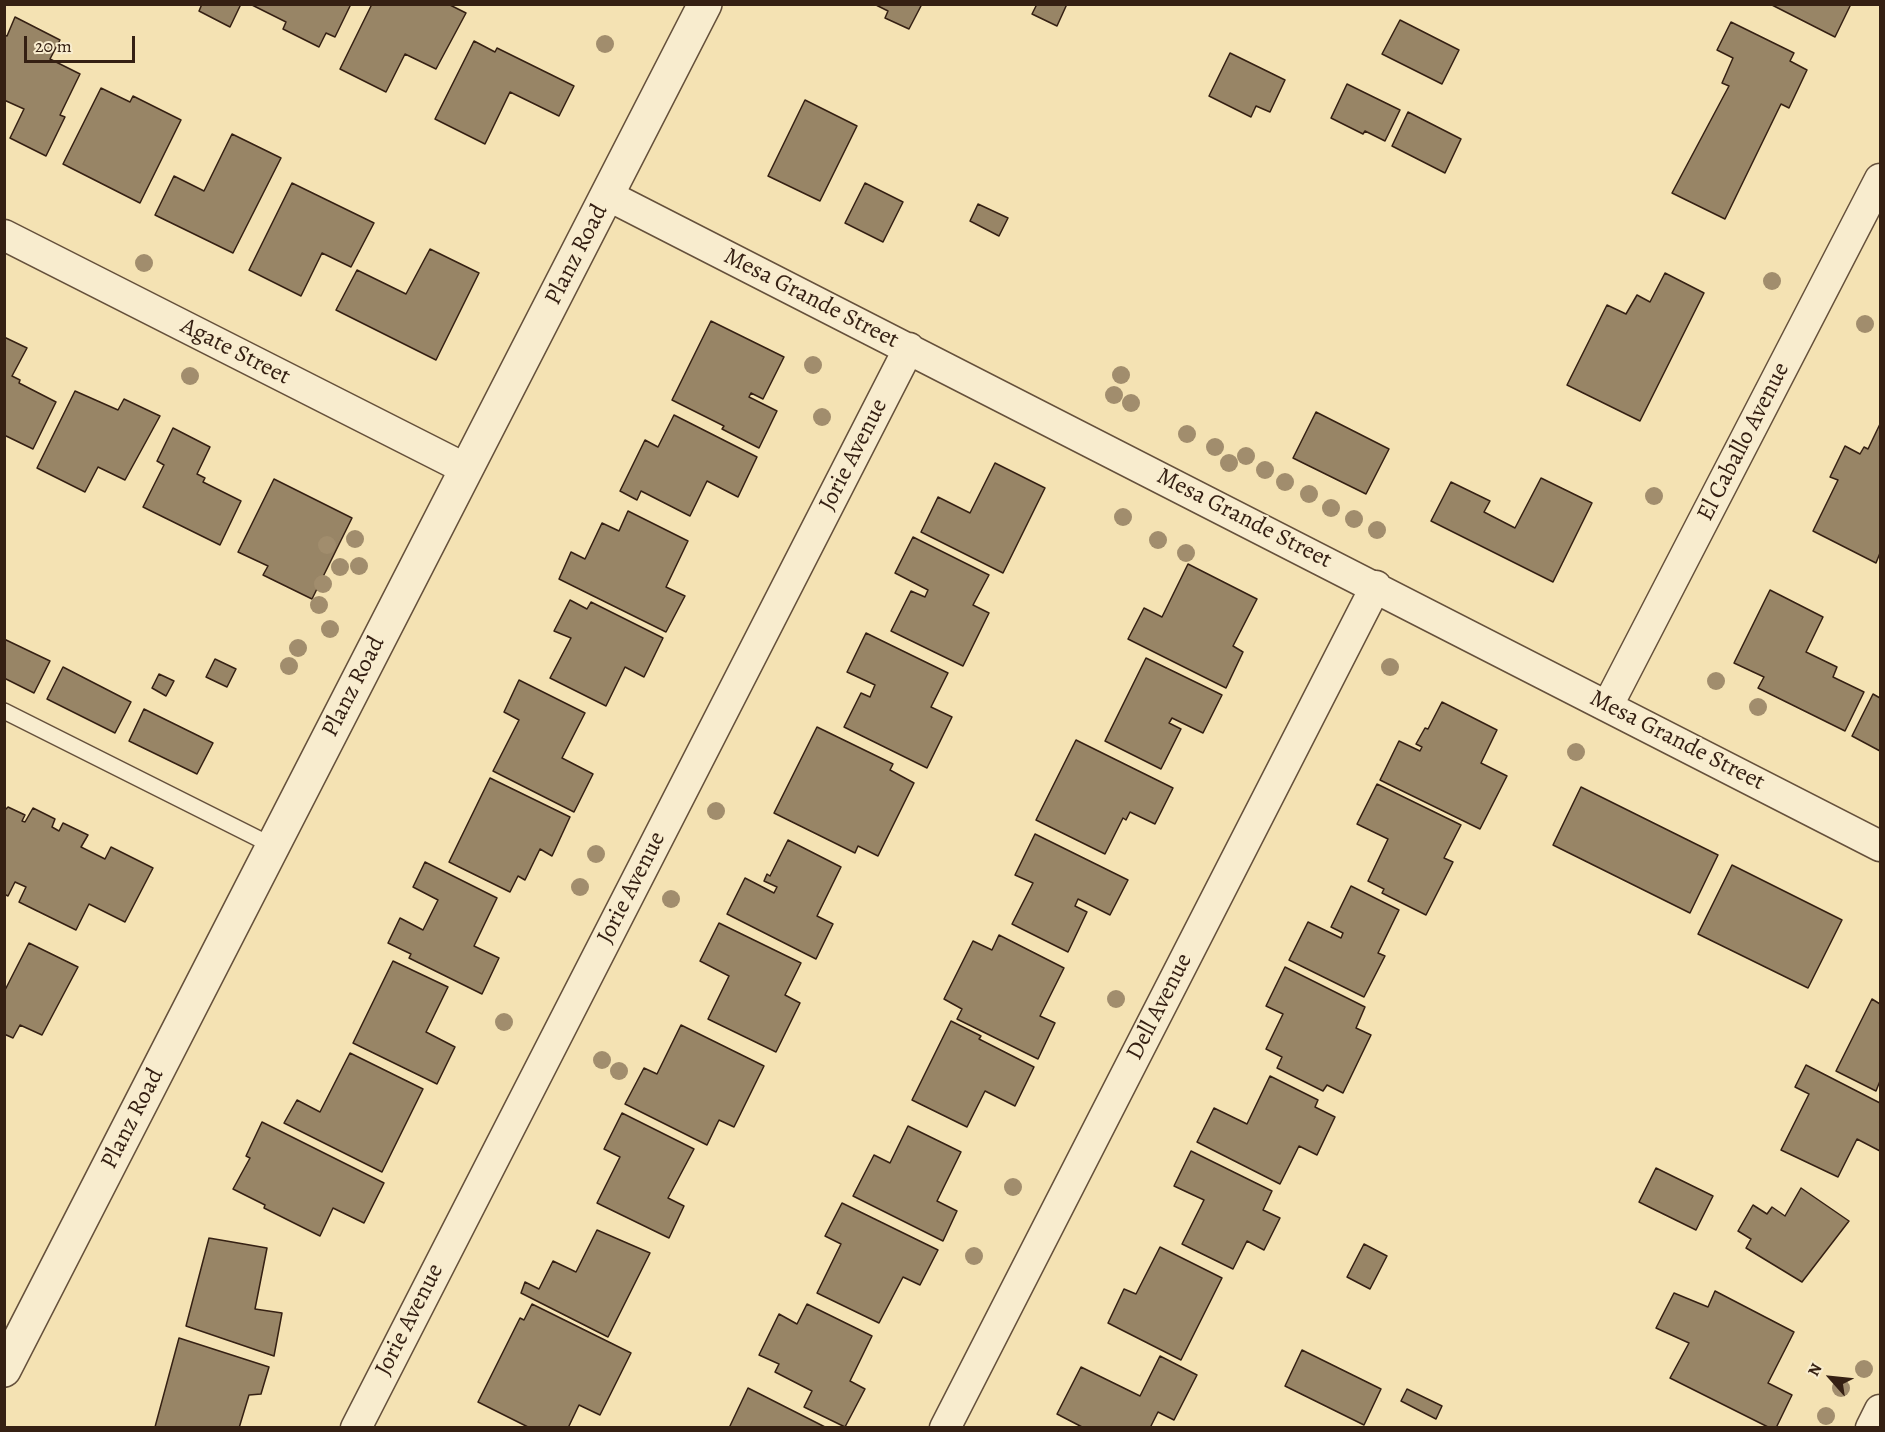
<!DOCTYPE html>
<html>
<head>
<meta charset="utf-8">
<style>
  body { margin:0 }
  #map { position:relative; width:1885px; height:1432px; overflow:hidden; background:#f4e2b3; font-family:Alegreya,serif }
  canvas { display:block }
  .frame { position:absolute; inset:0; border:6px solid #352013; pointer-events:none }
  .north { position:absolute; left:1801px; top:1348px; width:60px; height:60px; -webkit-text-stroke:4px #f8ecce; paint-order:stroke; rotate:297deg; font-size:16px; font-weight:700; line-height:24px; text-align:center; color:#352013 }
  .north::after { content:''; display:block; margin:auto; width:21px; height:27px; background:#352013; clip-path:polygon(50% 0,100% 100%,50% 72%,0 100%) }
  .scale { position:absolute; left:24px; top:36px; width:111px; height:27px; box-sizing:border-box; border:3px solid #352013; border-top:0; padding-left:8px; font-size:18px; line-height:21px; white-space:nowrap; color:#352013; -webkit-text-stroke:4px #f8ecce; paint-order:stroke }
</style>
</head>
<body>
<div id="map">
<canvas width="1885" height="1432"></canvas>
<div class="frame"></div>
<div class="north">N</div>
<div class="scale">20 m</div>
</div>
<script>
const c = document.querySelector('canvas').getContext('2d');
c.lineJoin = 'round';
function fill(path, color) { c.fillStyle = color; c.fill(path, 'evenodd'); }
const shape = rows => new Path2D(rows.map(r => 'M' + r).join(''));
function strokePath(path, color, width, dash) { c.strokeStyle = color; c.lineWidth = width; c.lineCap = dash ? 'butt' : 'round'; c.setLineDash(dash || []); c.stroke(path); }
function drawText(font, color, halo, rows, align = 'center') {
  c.font = font + ' Alegreya,serif'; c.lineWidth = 4.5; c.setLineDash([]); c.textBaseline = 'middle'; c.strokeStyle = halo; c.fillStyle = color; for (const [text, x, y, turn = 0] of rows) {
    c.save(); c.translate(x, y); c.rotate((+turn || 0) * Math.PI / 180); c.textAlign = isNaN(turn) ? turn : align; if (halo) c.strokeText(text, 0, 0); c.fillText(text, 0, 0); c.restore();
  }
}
const building = shape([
  [202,4,241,4,230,27,199,11,202,4],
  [351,4,335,37,326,33,319,47,283,29,286,22,252,5,351,4],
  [372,4,448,4,466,13,436,69,405,54,386,92,340,69,372,4],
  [874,4,922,4,909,29,885,18,888,11,874,4],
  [1037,4,1067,4,1057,26,1032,14,1037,4],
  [1770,4,1851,4,1835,37,1770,4],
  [15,17,60,40,50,59,80,74,60,115,65,117,46,156,10,138,24,109,4,100,4,35,7,36,15,17],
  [1400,20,1459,50,1442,84,1382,54,1400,20],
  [1731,22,1794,53,1790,61,1807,70,1789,108,1781,104,1725,219,1672,193,1729,86,1722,83,1733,58,1717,50,1731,22],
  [474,41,495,52,497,48,574,86,559,116,510,92,485,144,435,119,474,41],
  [1230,53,1285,80,1270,112,1256,106,1251,117,1209,96,1230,53],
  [1347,84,1400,110,1385,141,1365,131,1363,134,1331,118,1347,84],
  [101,88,130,102,133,96,181,120,140,203,63,164,101,88],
  [805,100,857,126,820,201,768,176,805,100],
  [1408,112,1461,139,1445,173,1392,146,1408,112],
  [232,134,281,158,233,253,155,215,174,176,204,191,232,134],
  [292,183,374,223,351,267,322,253,301,296,249,270,292,183],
  [865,183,903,202,883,242,845,223,865,183],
  [978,204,1008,218,999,236,970,221,978,204],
  [430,249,479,273,436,360,336,310,357,270,406,294,430,249],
  [1665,273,1704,293,1640,421,1567,385,1607,305,1626,314,1637,295,1650,302,1665,273],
  [711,321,784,357,763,399,751,393,749,397,777,411,759,448,722,429,724,426,672,400,711,321],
  [4,337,27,348,12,376,20,380,19,383,56,402,33,449,4,435,4,337],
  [75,391,118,410,124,399,160,416,125,480,98,467,85,492,37,468,75,391],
  [1316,412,1389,449,1366,494,1293,458,1316,412],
  [674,415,757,457,738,497,707,481,690,516,641,491,637,500,620,491,645,440,658,447,674,415],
  [1880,424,1880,553,1876,563,1813,531,1838,480,1830,477,1845,446,1860,454,1864,447,1868,449,1880,424],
  [173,428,210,447,197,474,205,478,203,482,241,501,220,545,143,507,164,465,157,461,173,428],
  [995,463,1045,488,1003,573,921,532,938,497,970,513,995,463],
  [1541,478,1592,503,1553,582,1431,521,1451,482,1490,501,1484,512,1515,528,1541,478],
  [274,479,352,518,312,599,263,575,268,566,238,552,274,479],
  [628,511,688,541,666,587,685,596,666,632,559,579,571,552,585,559,602,523,619,531,628,511],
  [913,537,989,575,973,605,989,613,963,666,891,631,911,591,925,597,928,590,895,573,913,537],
  [1188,564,1257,599,1233,646,1243,652,1226,688,1128,639,1144,608,1162,617,1188,564],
  [1770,590,1823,617,1806,652,1837,667,1833,677,1864,692,1845,731,1758,688,1764,677,1734,663,1770,590],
  [570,600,587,609,591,602,663,638,644,677,625,667,606,706,550,678,571,638,554,631,570,600],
  [866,633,948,673,931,707,952,717,927,768,844,727,861,693,870,697,875,685,847,672,866,633],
  [4,639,50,661,34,693,4,678,4,639],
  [1146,658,1222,695,1203,733,1172,718,1169,723,1181,729,1161,769,1105,741,1146,658],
  [215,659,236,669,227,687,206,677,215,659],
  [63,667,131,702,115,733,47,699,63,667],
  [159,674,174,681,166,696,152,688,159,674],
  [519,680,585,713,562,758,593,774,574,812,493,771,519,720,504,712,519,680],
  [1873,694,1880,698,1880,751,1852,736,1873,694],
  [1442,702,1497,730,1481,763,1507,776,1480,829,1380,780,1399,741,1420,751,1422,747,1416,744,1425,728,1428,729,1442,702],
  [144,709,213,743,197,774,129,741,144,709],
  [817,727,893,764,890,770,914,783,878,856,858,846,855,853,774,813,817,727],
  [1076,740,1173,788,1155,824,1130,812,1126,820,1123,818,1105,854,1036,820,1076,740],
  [490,778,570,817,552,856,540,849,525,880,518,876,510,892,449,862,490,778],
  [1377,784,1461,825,1444,858,1453,862,1426,915,1382,893,1384,889,1368,881,1388,839,1357,824,1377,784],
  [1581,787,1718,855,1690,913,1553,845,1581,787],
  [8,807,25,815,22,821,25,822,33,808,55,819,52,827,59,831,63,823,88,835,81,847,105,859,111,847,153,868,125,922,89,904,76,930,19,902,26,887,15,882,8,896,4,894,4,811,8,807],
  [1035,834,1128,880,1110,915,1078,899,1075,906,1087,912,1068,952,1012,924,1033,883,1015,875,1035,834],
  [788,840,841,867,817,916,833,924,816,959,727,914,745,878,774,893,777,887,764,881,767,874,770,876,788,840],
  [425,862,497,898,474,946,499,958,482,994,409,958,411,954,388,943,400,918,423,930,438,900,413,887,425,862],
  [1732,865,1842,920,1808,988,1698,934,1732,865],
  [1351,886,1399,910,1378,953,1385,956,1364,997,1289,960,1308,922,1341,938,1343,933,1331,927,1351,886],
  [719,923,801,963,785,995,800,1003,776,1052,708,1019,729,976,700,961,719,923],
  [999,935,1064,968,1040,1016,1055,1023,1038,1059,957,1019,962,1009,944,999,973,941,992,950,999,935],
  [29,943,78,967,42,1035,20,1025,13,1038,4,1034,4,992,29,943],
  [393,961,448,987,426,1032,455,1047,437,1084,353,1043,393,961],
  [1285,967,1365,1007,1356,1028,1371,1035,1343,1093,1327,1085,1323,1091,1277,1068,1282,1057,1266,1049,1283,1014,1266,1006,1285,967],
  [1872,999,1880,1004,1880,1081,1876,1091,1836,1071,1872,999],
  [951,1021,981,1036,979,1039,1034,1067,1015,1106,985,1091,967,1127,912,1100,951,1021],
  [681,1025,764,1066,734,1127,719,1120,707,1145,625,1104,644,1068,657,1074,681,1025],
  [350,1053,423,1089,382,1172,284,1123,297,1100,320,1112,350,1053],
  [1806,1065,1880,1103,1880,1151,1857,1139,1838,1177,1781,1150,1809,1094,1795,1087,1806,1065],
  [1270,1076,1318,1100,1315,1107,1335,1117,1317,1155,1299,1146,1280,1184,1197,1142,1214,1108,1247,1124,1270,1076],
  [622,1113,694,1149,668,1198,684,1206,669,1238,597,1203,620,1157,604,1149,622,1113],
  [262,1122,384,1183,364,1223,333,1208,320,1236,264,1208,265,1205,233,1189,250,1158,246,1156,262,1122],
  [908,1126,961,1152,937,1201,957,1211,943,1241,853,1196,874,1155,890,1163,908,1126],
  [1191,1151,1272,1191,1263,1210,1280,1218,1264,1250,1247,1241,1233,1269,1182,1244,1204,1200,1174,1186,1191,1151],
  [1656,1168,1713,1196,1696,1230,1639,1202,1656,1168],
  [1801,1188,1849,1221,1802,1282,1746,1248,1751,1239,1738,1231,1753,1205,1767,1214,1772,1207,1785,1216,1801,1188],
  [842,1203,938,1250,920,1285,903,1277,879,1323,817,1293,841,1244,825,1236,842,1203],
  [597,1230,650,1253,608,1337,521,1293,525,1282,539,1289,553,1261,576,1272,597,1230],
  [209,1238,267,1248,255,1309,282,1313,274,1356,186,1326,209,1238],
  [1364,1244,1387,1256,1370,1289,1347,1277,1364,1244],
  [1160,1247,1222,1278,1181,1360,1108,1323,1124,1289,1136,1294,1160,1247],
  [1715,1291,1794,1332,1768,1383,1792,1395,1776,1428,1770,1428,1670,1378,1689,1343,1656,1328,1674,1293,1708,1307,1715,1291],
  [532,1304,631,1353,600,1415,579,1405,568,1428,530,1428,478,1402,520,1318,524,1320,532,1304],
  [807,1304,872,1336,850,1381,865,1389,845,1427,804,1407,812,1391,775,1372,779,1364,759,1355,779,1314,797,1324,807,1304],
  [179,1338,269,1367,261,1394,249,1395,239,1428,155,1427,179,1338],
  [1302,1350,1381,1389,1364,1425,1285,1386,1302,1350],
  [1160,1356,1197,1375,1174,1420,1158,1412,1150,1428,1084,1428,1057,1414,1081,1367,1140,1396,1160,1356],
  [748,1388,827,1428,729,1428,748,1388],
  [1407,1389,1442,1406,1436,1419,1401,1401,1407,1389]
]);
fill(building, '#988566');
strokePath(building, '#352013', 1.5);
const service = shape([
  [4,711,273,846]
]);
const minor = shape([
  [607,195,1880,846],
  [4,235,466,469],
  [1608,705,1880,179],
  [356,1428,909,348],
  [945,1428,1376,586],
  [1871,1428,1880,1410]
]);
const tertiary = shape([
  [4,1370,705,4]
]);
strokePath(service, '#65503b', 18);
strokePath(minor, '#65503b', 33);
strokePath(tertiary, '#65503b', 36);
strokePath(service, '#f8ecce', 15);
strokePath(minor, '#f8ecce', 30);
strokePath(tertiary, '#f8ecce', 33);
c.fillStyle = '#a18d6d';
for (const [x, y] of [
  [605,44],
  [144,263],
  [1772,281],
  [1865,324],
  [813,365],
  [1121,375],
  [190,376],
  [1114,395],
  [1131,403],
  [822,417],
  [1187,434],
  [1215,447],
  [1246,456],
  [1229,463],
  [1265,470],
  [1285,482],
  [1309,494],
  [1654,496],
  [1331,508],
  [1123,517],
  [1354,519],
  [1377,530],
  [355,539],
  [1158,540],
  [327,545],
  [1186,553],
  [359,566],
  [340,567],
  [323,584],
  [319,605],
  [330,629],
  [298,648],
  [289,666],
  [1390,667],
  [1716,681],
  [1758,707],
  [1576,752],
  [716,811],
  [596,854],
  [580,887],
  [671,899],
  [1116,999],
  [504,1022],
  [602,1060],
  [619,1071],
  [1013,1187],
  [974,1256],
  [1864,1369],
  [1841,1388],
  [1826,1416]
]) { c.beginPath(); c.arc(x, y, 9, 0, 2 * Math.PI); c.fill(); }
drawText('24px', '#352013', '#f8ecce', [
  ["Planz Road",577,255,-63],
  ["Mesa Grande Street",811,299,27],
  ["Agate Street",235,352,27],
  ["El Caballo Avenue",1744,442,-63],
  ["Jorie Avenue",854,455,-63],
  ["Mesa Grande Street",1244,519,27],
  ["Planz Road",354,687,-63],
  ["Mesa Grande Street",1677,741,27],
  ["Jorie Avenue",632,888,-63],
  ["Dell Avenue",1160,1007,-63],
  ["Planz Road",133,1119,-63],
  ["Jorie Avenue",410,1320,-63]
]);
</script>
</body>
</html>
